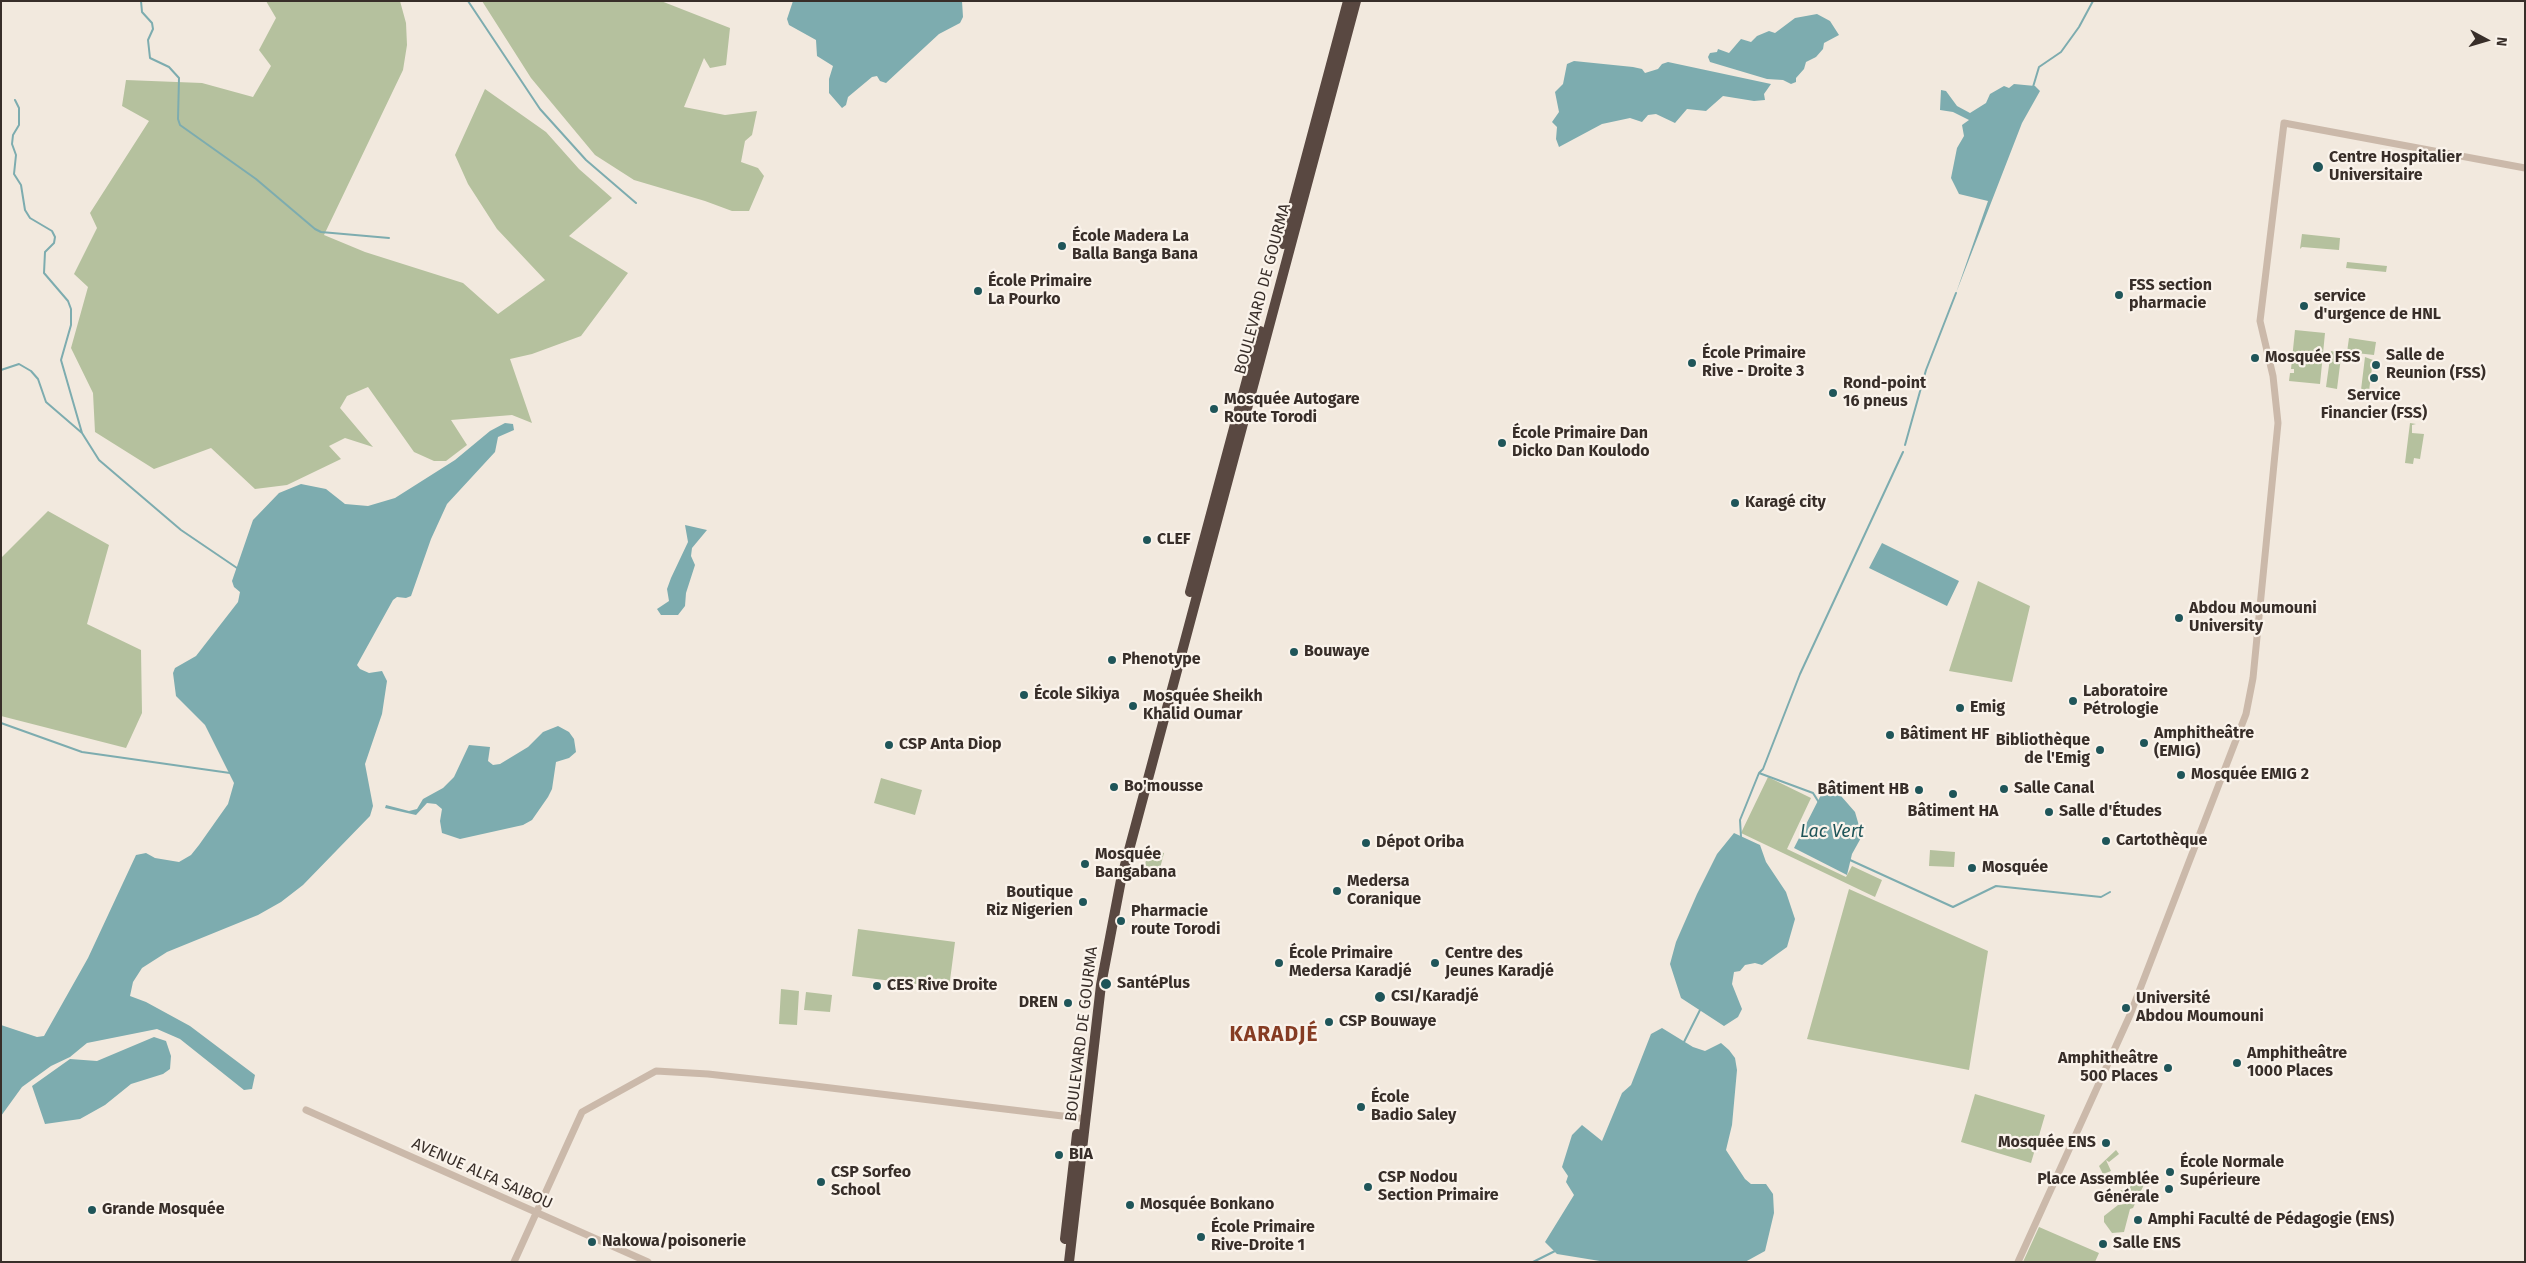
<!DOCTYPE html>
<html>
<head>
<meta charset="utf-8">
<style>
  body { margin:0 }
  #map { position:relative; width:2526px; height:1263px; overflow:hidden; background:#f2e9de; font-family:"Fira Sans",sans-serif }
  canvas { display:block }
  .frame { position:absolute; inset:0; border:2px solid #382e29; pointer-events:none }
  .north { position:absolute; left:2461px; top:15px; width:50px; height:50px; -webkit-text-stroke:4px #faf3eb; paint-order:stroke; rotate:96deg; font-size:14px; font-weight:700; line-height:20px; text-align:center; color:#382e29 }
  .north::after { content:''; display:block; margin:auto; width:18px; height:22px; background:#382e29; clip-path:polygon(50% 0,100% 100%,50% 72%,0 100%) }
</style>
</head>
<body>
<div id="map">
<canvas width="2526" height="1263"></canvas>
<div class="frame"></div>
<div class="north">N</div>
</div>
<script>
const c = document.querySelector('canvas').getContext('2d');
c.lineJoin = 'round';
function fill(path, color) { c.fillStyle = color; c.fill(path, 'evenodd'); }
const shape = rows => new Path2D(rows.map(r => 'M' + r).join(''));
function strokePath(path, color, width, dash) { c.strokeStyle = color; c.lineWidth = width; c.lineCap = dash ? 'butt' : 'round'; c.setLineDash(dash || []); c.stroke(path); }
function drawText(font, color, halo, rows, align = 'center') {
  c.font = font + ' "Fira Sans",sans-serif'; c.lineWidth = 4.5; c.setLineDash([]); c.textBaseline = 'middle'; c.strokeStyle = halo; c.fillStyle = color; for (const [text, x, y, turn = 0] of rows) {
    c.save(); c.translate(x, y); c.rotate((+turn || 0) * Math.PI / 180); c.textAlign = isNaN(turn) ? turn : align; if (halo) c.strokeText(text, 0, 0); c.fillText(text, 0, 0); c.restore();
  }
}
fill(shape([
  [266,1,400,1,406,23,407,45,403,70,324,235,365,252,463,283,498,314,545,280,497,229,468,184,455,155,485,89,546,132,579,169,612,198,569,236,628,273,581,336,532,354,510,359,532,423,512,415,451,420,467,445,446,461,434,461,414,452,368,387,347,396,340,408,373,447,345,438,329,446,341,459,287,485,255,489,211,448,154,469,95,432,93,393,71,348,88,287,74,274,97,228,90,213,149,121,122,106,126,80,202,83,253,97,271,66,259,50,276,18],
  [482,1,661,1,730,28,726,65,710,68,704,58,684,107,725,115,757,111,752,135,745,141,741,162,758,168,764,176,749,211,732,211,705,201,634,180,595,155,531,78],
  [2302,234,2340,238,2339,250,2302,247,2300,249],
  [2347,262,2387,266,2386,272,2346,268],
  [2295,330,2325,333,2320,384,2289,381,2290,373,2294,373,2294,369,2291,369],
  [2349,338,2376,342,2374,355,2347,352],
  [2331,351,2336,352,2335,356,2341,357,2337,389,2326,387],
  [2365,357,2373,360,2369,391,2361,390],
  [2410,423,2416,424,2412,425,2412,433,2424,434,2420,459,2414,458,2413,464,2405,463],
  [48,511,109,545,87,624,141,650,142,713,126,748,1,716,1,558],
  [1978,581,2030,606,2012,682,1949,671],
  [1768,777,1811,798,1787,849,1846,877,1852,866,1882,880,1875,897,1741,833],
  [881,778,922,790,915,815,874,803],
  [1149,849,1164,853,1159,872,1144,868],
  [1930,850,1955,852,1954,867,1929,866],
  [1849,889,1988,951,1969,1070,1807,1039],
  [858,929,955,942,949,988,852,976],
  [781,989,799,991,797,1025,779,1024],
  [806,992,832,995,830,1012,804,1010],
  [1975,1094,2045,1115,2031,1163,1961,1142],
  [2116,1150,2119,1154,2109,1162,2106,1160,2111,1171,2103,1174,2099,1166],
  [2148,1171,2148,1176,2133,1208,2130,1209,2124,1232,2112,1233,2104,1222,2104,1216,2118,1205,2125,1204,2124,1201,2117,1201,2111,1195,2131,1186,2127,1176],
  [2039,1227,2099,1253,2095,1262,2023,1262]
]), '#b5c19e');
fill(shape([
  [793,1,962,1,963,17,960,23,939,34,886,83,880,81,877,76,872,77,848,97,846,105,842,108,829,93,829,79,833,66,817,56,816,40,789,25,787,19],
  [1817,14,1830,21,1839,35,1824,43,1823,49,1816,57,1806,62,1804,69,1796,78,1796,82,1791,84,1783,80,1767,79,1710,62,1708,57,1710,53,1717,52,1718,49,1729,53,1741,39,1751,42,1757,36,1769,31,1775,33,1795,18],
  [1574,61,1633,67,1642,69,1645,73,1658,69,1662,64,1668,62,1771,84,1764,94,1765,100,1754,101,1723,96,1706,111,1687,109,1675,123,1656,114,1648,115,1642,122,1630,118,1602,124,1559,147,1556,139,1557,127,1552,122,1559,112,1555,92,1563,84,1567,64],
  [2014,84,2035,86,2040,91,2022,123,1956,293,1988,201,1959,194,1951,178,1957,148,1964,136,1962,125,1969,120,1953,112,1940,110,1941,90,1946,91,1957,106,1970,113,1986,103,1990,94,2004,86,2009,88],
  [505,423,513,424,514,430,498,437,495,452,447,504,431,539,411,596,406,598,397,597,393,600,357,665,360,669,369,673,382,671,387,681,382,714,365,764,373,806,370,816,303,885,281,902,258,915,167,952,142,968,133,982,130,996,146,1002,190,1026,255,1075,252,1089,244,1090,180,1039,157,1029,87,1043,70,1057,51,1066,22,1087,1,1116,1,1025,37,1037,44,1036,88,958,136,855,146,853,155,858,179,862,191,855,199,845,228,804,234,783,205,725,176,696,173,673,175,668,196,656,238,602,240,592,234,587,232,581,253,520,279,493,301,484,326,489,345,504,368,506,395,498,455,460,490,431],
  [685,525,707,530,692,548,691,556,695,565,686,593,685,606,678,615,661,615,657,609,669,601,667,589,671,578,688,542],
  [1882,543,1959,581,1947,606,1869,568],
  [558,726,569,732,574,739,576,752,569,758,556,762,552,789,548,797,532,820,523,825,460,839,442,833,440,821,442,809,436,804,427,803,416,815,385,808,386,805,409,811,417,809,423,799,443,788,454,777,469,745,490,747,488,761,493,765,500,764,528,747,543,732],
  [1828,781,1855,812,1862,836,1852,854,1847,875,1794,848],
  [1734,833,1760,845,1766,862,1786,892,1795,919,1787,947,1762,965,1755,963,1745,965,1740,971,1734,972,1732,984,1742,1009,1738,1017,1724,1026,1681,998,1670,964,1676,942,1697,894,1717,854],
  [1662,1028,1693,1047,1705,1051,1721,1043,1729,1050,1735,1058,1737,1070,1732,1125,1726,1150,1745,1179,1751,1184,1766,1184,1773,1194,1774,1213,1765,1251,1745,1262,1606,1262,1557,1254,1545,1242,1574,1195,1566,1182,1568,1176,1562,1167,1572,1135,1582,1125,1602,1141,1622,1093,1631,1085,1651,1034],
  [154,1037,166,1041,171,1056,170,1069,163,1074,131,1084,105,1105,80,1119,45,1124,32,1086,70,1059,97,1061]
]), '#7dacaf');
strokePath(shape([
  [141,1,142,12,152,23,153,29,148,40,150,58,169,67,179,78,178,119,180,125,256,179,315,229,321,232,389,238],
  [468,1,540,109,586,160,636,203],
  [2033,87,2039,67,2061,52,2079,27,2093,1],
  [15,100,19,108,19,125,13,135,12,144,16,155,14,174,21,185,25,210,30,218,52,231,55,237,54,243,45,252,44,273,68,301,71,309,71,325,61,360,82,433,99,460,181,530,237,568],
  [1,370,19,364,31,371,38,379,46,402,82,433],
  [1905,445,1926,370,1956,293],
  [1,723,82,752,230,773],
  [1759,773,1813,793,1818,801],
  [1741,837,1740,820,1759,773,1763,769,1800,674,1903,452],
  [1850,860,1953,907,1996,886,2101,897,2110,892],
  [1683,1044,1700,1010],
  [1533,1262,1555,1251]
]), '#7dacaf', 2);
strokePath(shape([
  [306,1110,648,1262],
  [514,1262,582,1112,656,1071,708,1074,806,1085,1079,1118],
  [2018,1262,2130,1015,2246,714,2253,678,2278,423,2273,376,2260,321,2284,123,2525,168]
]), '#cbb9aa', 7);
strokePath(shape([
  [1283,244,1348,1],
  [1190,592,1260,331],
  [1065,1239,1077,1134],
  [1069,1262,1101,985,1121,880,1356,1]
]), '#594841', 10);
for (const [x, y, r, color] of [
  [2318,167,6,"#1f5559"],
  [1062,246,5,"#1f5559"],
  [978,291,5,"#1f5559"],
  [2119,295,5,"#1f5559"],
  [2304,306,5,"#1f5559"],
  [2255,358,5,"#1f5559"],
  [1692,363,5,"#1f5559"],
  [2376,365,5,"#1f5559"],
  [2374,378,5,"#1f5559"],
  [1833,393,5,"#1f5559"],
  [1214,409,5,"#1f5559"],
  [1502,443,5,"#1f5559"],
  [1735,503,5,"#1f5559"],
  [1147,540,5,"#1f5559"],
  [2179,618,5,"#1f5559"],
  [1294,652,5,"#1f5559"],
  [1112,660,5,"#1f5559"],
  [1024,695,5,"#1f5559"],
  [2073,701,5,"#1f5559"],
  [1133,706,5,"#1f5559"],
  [1960,708,5,"#1f5559"],
  [1890,735,5,"#1f5559"],
  [2144,743,5,"#1f5559"],
  [889,745,5,"#1f5559"],
  [2100,750,5,"#1f5559"],
  [2181,775,5,"#1f5559"],
  [1114,787,5,"#1f5559"],
  [2004,789,5,"#1f5559"],
  [1919,790,5,"#1f5559"],
  [1953,794,5,"#1f5559"],
  [2049,812,5,"#1f5559"],
  [2106,841,5,"#1f5559"],
  [1366,843,5,"#1f5559"],
  [1085,864,5,"#1f5559"],
  [1972,868,5,"#1f5559"],
  [1337,891,5,"#1f5559"],
  [1083,902,5,"#1f5559"],
  [1121,921,5,"#1f5559"],
  [1279,963,5,"#1f5559"],
  [1435,963,5,"#1f5559"],
  [1106,984,6,"#1f5559"],
  [877,986,5,"#1f5559"],
  [1380,997,6,"#1f5559"],
  [1068,1003,5,"#1f5559"],
  [2126,1008,5,"#1f5559"],
  [1329,1022,5,"#1f5559"],
  [2237,1063,5,"#1f5559"],
  [2168,1068,5,"#1f5559"],
  [1361,1107,5,"#1f5559"],
  [2106,1143,5,"#1f5559"],
  [1059,1155,5,"#1f5559"],
  [2170,1172,5,"#1f5559"],
  [821,1182,5,"#1f5559"],
  [1368,1187,5,"#1f5559"],
  [2169,1189,5,"#1f5559"],
  [1130,1205,5,"#1f5559"],
  [92,1210,5,"#1f5559"],
  [2138,1220,5,"#1f5559"],
  [1201,1237,5,"#1f5559"],
  [592,1242,5,"#1f5559"],
  [2103,1244,5,"#1f5559"]
]) { const dot = new Path2D(); dot.arc(x, y, r, 0, 2 * Math.PI); c.fillStyle = color; c.fill(dot); strokePath(dot, '#faf3eb', 2); }
drawText('bold 16px', '#382e29', '#faf3eb', [
  ["Centre Hospitalier",2329,158],
  ["Universitaire",2329,176],
  ["École Madera La",1072,237],
  ["Balla Banga Bana",1072,255],
  ["École Primaire",988,282],
  ["La Pourko",988,300],
  ["FSS section",2129,286],
  ["pharmacie",2129,304],
  ["service",2314,297],
  ["d'urgence de HNL",2314,315],
  ["École Primaire",1702,354],
  ["Rive - Droite 3",1702,372],
  ["Salle de",2386,356],
  ["Reunion (FSS)",2386,374],
  ["Mosquée FSS",2265,358],
  ["Rond-point",1843,384],
  ["16 pneus",1843,402],
  ["Service",2374,396,"center"],
  ["Financier (FSS)",2374,414,"center"],
  ["Mosquée Autogare",1224,400],
  ["Route Torodi",1224,418],
  ["École Primaire Dan",1512,434],
  ["Dicko Dan Koulodo",1512,452],
  ["Karagé city",1745,503],
  ["CLEF",1157,540],
  ["Abdou Moumouni",2189,609],
  ["University",2189,627],
  ["Bouwaye",1304,652],
  ["Phenotype",1122,660],
  ["Laboratoire",2083,692],
  ["Pétrologie",2083,710],
  ["École Sikiya",1034,695],
  ["Mosquée Sheikh",1143,697],
  ["Khalid Oumar",1143,715],
  ["Emig",1970,708],
  ["Amphitheâtre",2154,734],
  ["(EMIG)",2154,752],
  ["Bâtiment HF",1900,735],
  ["Bibliothèque",2090,741,"right"],
  ["de l'Emig",2090,759,"right"],
  ["CSP Anta Diop",899,745],
  ["Mosquée EMIG 2",2191,775],
  ["Bo'mousse",1124,787],
  ["Salle Canal",2014,789],
  ["Bâtiment HB",1909,790,"right"],
  ["Bâtiment HA",1953,812,"center"],
  ["Salle d'Études",2059,812],
  ["Cartothèque",2116,841],
  ["Dépot Oriba",1376,843],
  ["Mosquée",1095,855],
  ["Bangabana",1095,873],
  ["Mosquée",1982,868],
  ["Medersa",1347,882],
  ["Coranique",1347,900],
  ["Boutique",1073,893,"right"],
  ["Riz Nigerien",1073,911,"right"],
  ["Pharmacie",1131,912],
  ["route Torodi",1131,930],
  ["École Primaire",1289,954],
  ["Medersa Karadjé",1289,972],
  ["Centre des",1445,954],
  ["Jeunes Karadjé",1445,972],
  ["SantéPlus",1117,984],
  ["CES Rive Droite",887,986],
  ["CSI/Karadjé",1391,997],
  ["Université",2136,999],
  ["Abdou Moumouni",2136,1017],
  ["DREN",1058,1003,"right"],
  ["CSP Bouwaye",1339,1022],
  ["Amphitheâtre",2247,1054],
  ["1000 Places",2247,1072],
  ["Amphitheâtre",2158,1059,"right"],
  ["500 Places",2158,1077,"right"],
  ["École",1371,1098],
  ["Badio Saley",1371,1116],
  ["Mosquée ENS",2096,1143,"right"],
  ["BIA",1069,1155],
  ["École Normale",2180,1163],
  ["Supérieure",2180,1181],
  ["CSP Sorfeo",831,1173],
  ["School",831,1191],
  ["CSP Nodou",1378,1178],
  ["Section Primaire",1378,1196],
  ["Place Assemblée",2159,1180,"right"],
  ["Générale",2159,1198,"right"],
  ["Mosquée Bonkano",1140,1205],
  ["Grande Mosquée",102,1210],
  ["Amphi Faculté de Pédagogie (ENS)",2148,1220],
  ["École Primaire",1211,1228],
  ["Rive-Droite 1",1211,1246],
  ["Nakowa/poisonerie",602,1242],
  ["Salle ENS",2113,1244]
], 'left');
drawText('16px', '#382e29', '#faf3eb', [
  ["BOULEVARD DE GOURMA",1263,289,-75],
  ["BOULEVARD DE GOURMA",1082,1034,-83],
  ["AVENUE ALFA SAIBOU",482,1174,24]
]);
drawText('italic 18px', '#1f5559', '#faf3eb', [
  ["Lac Vert",1832,832]
]);
c.letterSpacing = '1px';
drawText('bold 21px', '#863c23', '#faf3eb', [
  ["KARADJÉ",1274,1035]
]);
c.letterSpacing = '0px';
</script>
</body>
</html>
